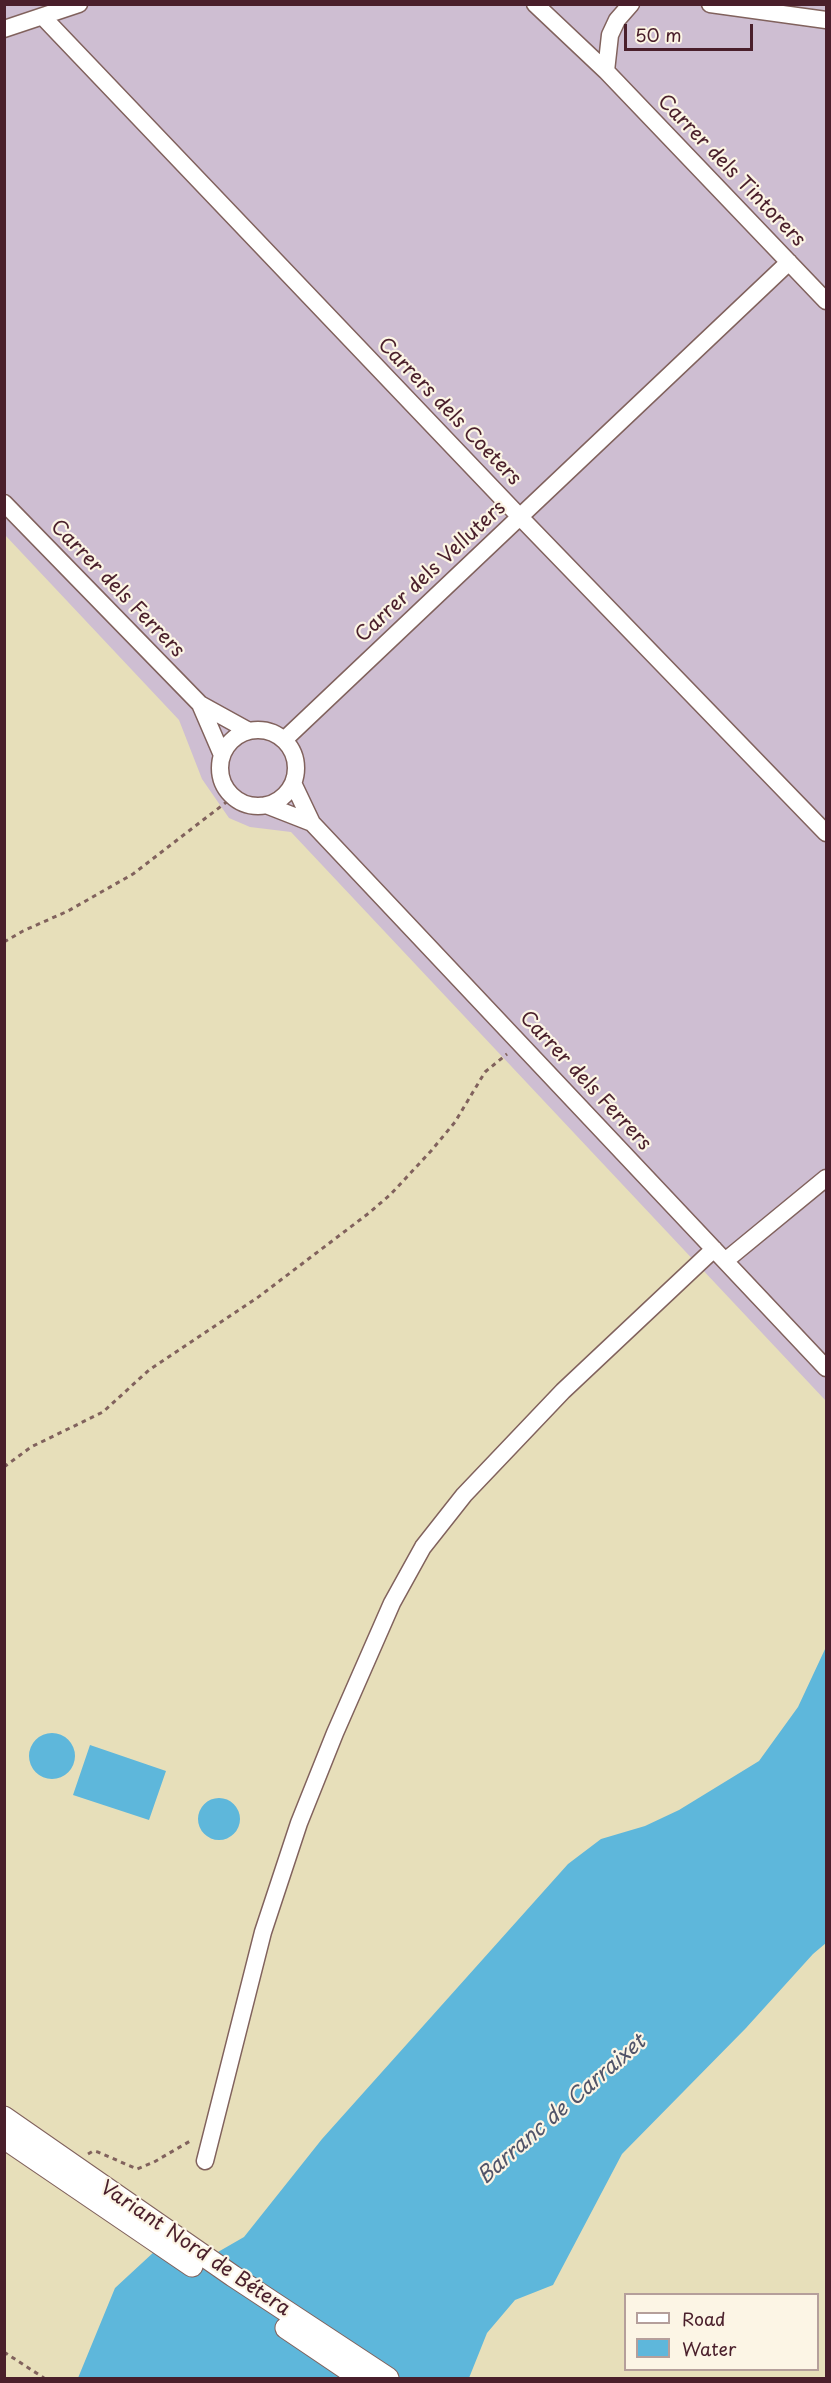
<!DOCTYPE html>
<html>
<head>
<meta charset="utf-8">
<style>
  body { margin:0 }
  #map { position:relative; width:831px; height:2383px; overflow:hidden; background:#e7dfba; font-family:"Playpen Sans",sans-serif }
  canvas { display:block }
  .frame { position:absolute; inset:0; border:6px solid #4a1f2b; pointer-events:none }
  .legend { position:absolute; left:624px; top:2293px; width:195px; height:78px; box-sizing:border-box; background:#fcf5e5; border:2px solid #b59f9b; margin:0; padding:8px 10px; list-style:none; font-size:18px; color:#4a1f2b }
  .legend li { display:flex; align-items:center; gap:12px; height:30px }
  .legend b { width:30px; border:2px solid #b59f9b }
  .scale { position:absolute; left:624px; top:24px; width:129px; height:27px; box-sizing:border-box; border:3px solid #4a1f2b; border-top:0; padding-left:8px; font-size:18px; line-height:21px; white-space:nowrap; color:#4a1f2b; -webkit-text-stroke:4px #fcf5e5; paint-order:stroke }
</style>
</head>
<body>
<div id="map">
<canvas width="831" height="2383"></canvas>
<div class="frame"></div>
<ul class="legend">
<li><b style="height:8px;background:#fff"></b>Road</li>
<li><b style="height:16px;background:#5eb7db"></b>Water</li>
</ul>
<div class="scale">50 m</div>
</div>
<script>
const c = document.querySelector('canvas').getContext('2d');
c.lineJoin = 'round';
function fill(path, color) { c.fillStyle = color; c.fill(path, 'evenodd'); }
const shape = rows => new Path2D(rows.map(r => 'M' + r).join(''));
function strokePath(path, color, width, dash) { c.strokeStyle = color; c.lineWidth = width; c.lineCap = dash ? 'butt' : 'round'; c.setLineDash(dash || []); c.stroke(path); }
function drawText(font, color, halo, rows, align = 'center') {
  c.font = font + ' "Playpen Sans",sans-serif'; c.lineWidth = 4.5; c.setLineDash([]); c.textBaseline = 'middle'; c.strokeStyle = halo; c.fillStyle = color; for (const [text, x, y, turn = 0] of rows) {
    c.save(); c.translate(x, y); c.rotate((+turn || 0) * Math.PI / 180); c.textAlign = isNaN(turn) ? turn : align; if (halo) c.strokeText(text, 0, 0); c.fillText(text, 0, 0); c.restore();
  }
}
fill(shape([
  [5,5,826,5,826,1401,291,832,250,827,229,818,202,779,179,720,5,535]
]), '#cebed2');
fill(shape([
  [826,1647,826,1943,813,1954,746,2028,622,2154,553,2285,515,2300,487,2333,469,2378,78,2378,115,2288,155,2251,211,2256,244,2237,322,2139,568,1864,601,1839,645,1826,679,1810,759,1761,798,1707],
  '29 1756a23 23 0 1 1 46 0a23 23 0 1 1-46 0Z',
  [90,1745,166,1771,149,1820,73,1795],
  '198 1819a21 21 0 1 1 42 0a21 21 0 1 1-42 0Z'
]), '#5eb7db');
const minor = shape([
  [535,4,606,71,826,301],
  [710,4,826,20],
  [43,17,520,517,826,833],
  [4,29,79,4],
  [606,71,610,35,617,20,631,4],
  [4,503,200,704,249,731],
  [200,704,222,755],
  '220 768a38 38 0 1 1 76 0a38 38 0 1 1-76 0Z',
  [284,740,789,262],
  [293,783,312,823,826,1368],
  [266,805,312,823],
  [725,1261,826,1178],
  [205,2161,263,1932,299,1823,335,1733,392,1603,423,1547,464,1495,563,1391,714,1249]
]);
const major = shape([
  [4,2117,233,2276,388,2378],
  [4,2138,192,2266],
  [286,2328,360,2378]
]);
strokePath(minor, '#81625d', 19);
strokePath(major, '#81625d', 23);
strokePath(shape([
  [4,942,23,931,68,911,133,874,233,797],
  [4,1467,31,1447,103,1412,149,1370,257,1298,369,1213,391,1194,431,1151,455,1122,485,1072,507,1054],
  [88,2154,93,2151,98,2152,137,2169,154,2162,192,2140],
  [4,2352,44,2378]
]), '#81625d', 3, [4.5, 4.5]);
strokePath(minor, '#fff', 16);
strokePath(major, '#fff', 21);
drawText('20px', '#4a1f2b', '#fcf5e5', [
  ["Carrer dels Tintorers",731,171,46],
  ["Carrers dels Coeters",449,412,46],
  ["Carrer dels Velluters",431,572,-43],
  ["Carrer dels Ferrers",117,589,46],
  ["Carrer dels Ferrers",585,1081,47],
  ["Variant Nord de Bétera",195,2249,34]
]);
drawText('italic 21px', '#515469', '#fcf5e5', [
  ["Barranc de Carraixet",562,2110,-41]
]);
</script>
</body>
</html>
